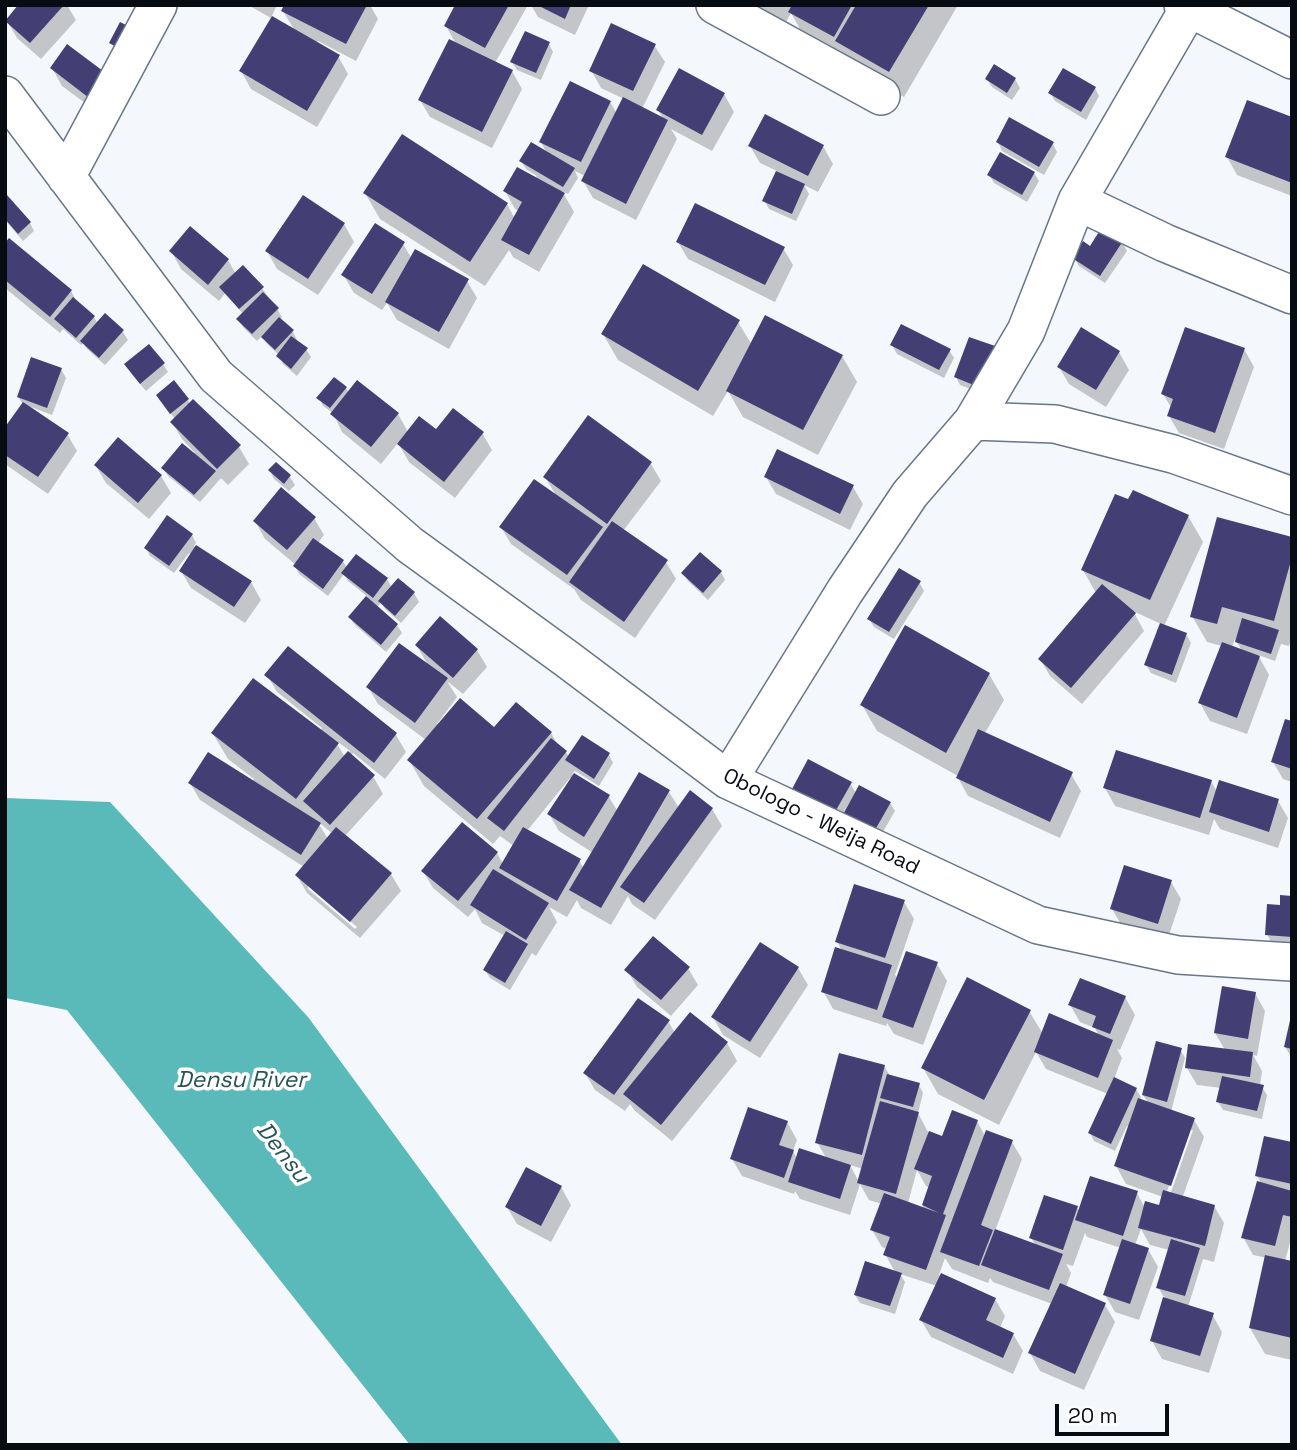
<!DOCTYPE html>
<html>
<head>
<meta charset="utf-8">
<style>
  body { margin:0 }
  #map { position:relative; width:1297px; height:1450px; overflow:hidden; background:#f4f7fb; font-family:"Space Grotesk",sans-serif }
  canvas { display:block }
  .frame { position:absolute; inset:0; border:7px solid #070c13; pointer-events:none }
  .scale { position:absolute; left:1055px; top:1404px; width:114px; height:32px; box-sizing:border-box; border:4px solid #070c13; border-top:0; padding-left:9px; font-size:21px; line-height:24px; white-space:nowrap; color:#070c13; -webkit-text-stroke:5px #fff; paint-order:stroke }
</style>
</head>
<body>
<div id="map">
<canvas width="1297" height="1450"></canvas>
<div class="frame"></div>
<div class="scale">20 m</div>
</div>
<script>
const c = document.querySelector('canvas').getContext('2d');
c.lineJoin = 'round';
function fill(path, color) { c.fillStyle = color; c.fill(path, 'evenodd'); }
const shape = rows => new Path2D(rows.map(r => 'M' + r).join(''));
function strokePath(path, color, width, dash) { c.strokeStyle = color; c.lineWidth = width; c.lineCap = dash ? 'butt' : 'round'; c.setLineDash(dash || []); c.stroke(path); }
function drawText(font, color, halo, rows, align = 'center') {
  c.font = font + ' "Space Grotesk",sans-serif'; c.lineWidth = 7; c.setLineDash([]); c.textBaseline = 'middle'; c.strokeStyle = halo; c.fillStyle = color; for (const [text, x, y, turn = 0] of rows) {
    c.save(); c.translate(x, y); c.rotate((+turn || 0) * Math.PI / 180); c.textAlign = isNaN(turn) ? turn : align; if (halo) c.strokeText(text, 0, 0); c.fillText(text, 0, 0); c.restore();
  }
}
fill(shape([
  [5,798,110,802,308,1017,622,1445,410,1445,67,1010,5,998]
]), '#5ab9b9');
fill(shape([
  [21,5,67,5,76,20,41,59,17,38,7,21],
  [248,5,277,5,271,18],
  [286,5,370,5,378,19,356,61,318,41,316,44,338,56,348,74,317,127,251,89,241,71,295,31,283,11],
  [457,5,528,5,495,63,512,71,522,89,492,148,430,117,420,100,456,44,446,26],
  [531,5,589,5,575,35,538,17],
  [744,5,958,5,904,97,852,67,845,54,800,29,791,13,777,39],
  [549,44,553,52,541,80,517,70,512,62],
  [654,45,665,62,642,109,664,120,658,110,724,94,734,112,712,151,671,129,677,139,636,220,593,198,583,181,585,176,575,171,578,178,568,194,562,191,574,212,539,272,513,257,509,250,485,286,380,219,365,193,507,204,515,219,519,211,515,209,505,191,535,178,537,176,526,169,521,161,547,154,541,142,610,102,617,114,624,99,601,88,591,70],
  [68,47,108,120,62,86,52,68],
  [987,79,1015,79,1020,88,1012,100,992,87],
  [1095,88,1099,96,1086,120,1055,101,1050,93],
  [1292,119,1292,196,1237,175,1227,157],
  [998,142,1053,144,1057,152,1044,175,1002,151],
  [750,146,823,146,833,164,818,192,804,185,809,194,796,221,769,209,764,200,777,171,760,163],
  [1034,173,1039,181,1027,202,994,183,989,175],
  [5,199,30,223,34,231,23,241,5,220],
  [344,224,354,242,318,295,277,269,267,251],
  [190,229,228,260,236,274,243,268,262,288,277,309,282,317,280,319,293,332,297,340,296,341,306,349,311,357,297,376,283,364,279,355,268,345,262,336,257,341,243,327,238,319,243,314,225,293,219,301,181,269,171,251],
  [678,242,783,248,793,265,775,302,688,259],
  [1122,242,1127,251,1105,283,1079,266,1074,258,1090,248],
  [403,244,412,259,467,281,477,298,449,349,397,320,387,303,382,310,354,293,344,276],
  [5,245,71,291,78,304,94,317,98,324,106,315,123,332,128,340,105,365,87,349,83,343,81,345,63,329,60,333,5,288],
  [738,322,752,345,842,356,857,382,818,455,743,417,728,391,713,416,618,360,603,334],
  [970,339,986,395,960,385,956,377],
  [892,345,949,350,954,358,944,378,897,354],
  [1244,349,1254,367,1224,449,1179,433,1169,416,1172,409,1163,394],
  [1119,352,1129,370,1106,407,1069,384,1059,367],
  [163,364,168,372,146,391,131,373],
  [61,369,66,378,52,415,31,407,67,434,77,451,48,494,5,464,5,430,23,404,18,397],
  [346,388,349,393,398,414,408,432,482,433,492,450,455,498,409,462,398,443,381,464,342,432,333,413,323,406,319,398],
  [158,396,188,400,190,404,239,447,249,464,228,485,221,478,200,502,168,476,163,468,195,453,182,439,172,422,175,419],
  [276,464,290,477,295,485,289,491,274,479,270,471],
  [651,464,661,481,623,531,666,562,676,579,635,638,581,600,574,589,511,544,501,527,557,497,545,477],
  [96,466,161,476,171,493,149,519,106,483],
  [766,477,853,487,863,504,850,530,776,494],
  [1129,501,1188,516,1203,542,1164,626,1186,634,1191,643,1176,683,1151,673,1146,665,1161,624,1133,611,1144,631,1082,704,1050,676,1040,659,1096,593,1083,570],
  [314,518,324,535,318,543,343,561,347,568,387,579,392,588,399,580,414,593,419,602,401,623,385,609,381,602,377,608,397,625,402,633,386,652,355,625,350,617,368,597,348,581,344,574,328,596,299,574,295,566,296,565,265,539,255,521],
  [192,535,196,543,194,546,251,582,261,600,245,623,191,588,181,571,191,555,189,553,174,573,150,556,146,548],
  [1292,539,1292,635,1289,646,1281,644,1275,661,1258,655,1269,675,1247,734,1210,721,1200,703,1222,646,1207,642,1192,616],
  [1235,639,1242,651,1232,647],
  [721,572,725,580,708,600,688,581,683,573],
  [919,582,924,591,894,639,874,627,869,619],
  [417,646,477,650,487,667,463,694,447,681,457,697,437,724,439,725,551,733,559,747,566,752,569,757,609,755,613,763,599,786,575,771,572,774,609,797,618,812,669,792,679,808,712,809,722,826,655,920,632,904,628,896,611,925,581,908,577,900,567,917,549,907,557,922,536,956,532,953,510,990,490,978,485,970,505,936,482,923,475,909,468,917,433,888,423,871,497,853,503,864,514,846,500,836,493,844,424,786,409,760,426,740,378,704,368,687,429,667],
  [570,778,572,779,549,814,559,831,593,853,584,869,579,860,527,831],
  [289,648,396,735,406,752,385,779,353,753,351,756,373,776,383,794,345,836,391,874,401,891,360,938,307,893,297,876,304,867,200,800,190,783,252,782,254,779,228,759,213,734,320,731,322,728,277,692,267,675],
  [334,739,350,751,345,757],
  [317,821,333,834,328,839],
  [308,885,357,927,355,929,308,889],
  [989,674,1004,700,985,733,1071,774,1081,791,1060,838,968,796,958,778,958,776,877,731,862,705],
  [1292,723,1292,782,1283,779,1273,762],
  [1211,781,1217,792,1278,801,1288,818,1278,848,1220,829,1214,819,1209,835,1115,806,1105,788],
  [850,783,856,793,890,803,895,811,880,837,804,806,794,789],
  [1171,882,1181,899,1167,941,1122,926,1112,909],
  [1292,898,1292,944,1271,942,1267,934,1281,907],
  [904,902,914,919,895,975,898,979,937,964,947,981,923,1045,894,1034,887,1023,886,1026,833,1009,823,991,842,951,837,941],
  [688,968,698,985,671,1016,637,987,627,970],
  [798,968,808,985,760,1058,723,1035,713,1017],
  [1255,993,1265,1011,1257,1056,1253,1055,1262,1071,1260,1086,1262,1087,1267,1095,1262,1119,1223,1110,1218,1102,1221,1088,1197,1085,1187,1068,1225,1050,1215,1033],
  [1125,997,1135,1015,1120,1050,1117,1049,1122,1058,1114,1079,1136,1089,1141,1097,1139,1101,1149,1104,1143,1095,1180,1049,1185,1058,1171,1112,1194,1120,1204,1137,1183,1196,1214,1206,1224,1223,1214,1262,1203,1259,1188,1307,1212,1314,1222,1332,1209,1373,1162,1359,1152,1341,1165,1297,1163,1296,1158,1287,1169,1250,1150,1245,1141,1229,1135,1245,1148,1249,1158,1267,1139,1320,1115,1312,1105,1295,1121,1248,1087,1237,1085,1233,1073,1266,1066,1264,1071,1273,1066,1287,1105,1305,1115,1322,1084,1390,1040,1371,1030,1353,1052,1304,993,1282,990,1278,988,1283,952,1269,945,1258,939,1275,995,1299,1005,1316,1000,1328,1013,1334,1023,1351,1013,1374,931,1337,921,1320,937,1286,900,1274,905,1282,895,1314,860,1303,855,1295,895,1272,885,1254,887,1249,882,1247,872,1230,882,1204,869,1200,860,1184,850,1215,800,1199,795,1191,794,1194,742,1176,732,1159,787,1122,797,1140,793,1151,797,1159,826,1158,817,1142,884,1066,891,1077,919,1085,923,1093,918,1113,928,1132,943,1138,977,1121,985,1136,1012,1142,1022,1159,995,1231,1036,1246,1031,1238,1077,1208,1080,1212,1137,1193,1145,1208,1160,1207,1163,1197,1126,1184,1116,1166,1130,1127,1127,1126,1115,1151,1094,1141,1090,1133,1108,1094,1046,1069,1036,1052,999,1125,938,1094,923,1068,1029,1011,1043,1034,1099,1036,1095,1028,1080,1022,1070,1005],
  [1189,1130,1193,1130,1170,1195,1166,1194],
  [850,1165,863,1169,859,1182],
  [917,1170,926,1186,930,1188,922,1209,908,1203],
  [690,1014,727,1043,737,1061,672,1141,635,1111,630,1104,625,1111,595,1090,585,1073,668,1021,675,1033],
  [1292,1022,1292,1058,1285,1047],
  [1292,1143,1292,1235,1285,1261,1292,1263,1292,1360,1265,1354,1250,1328,1267,1258,1253,1255,1243,1237,1262,1185,1257,1176],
  [561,1187,571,1205,551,1242,517,1224,507,1207]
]), '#0003');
fill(shape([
  [18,5,64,5,30,43,5,21],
  [284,5,367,5,346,44,281,11],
  [455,5,509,5,485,48,444,26],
  [537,5,571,5,565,19],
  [792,5,852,5,834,37,788,12],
  [856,5,929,5,889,72,835,41],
  [272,16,340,55,307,111,239,71],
  [120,22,140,32,128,53,109,43],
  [611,23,656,44,633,91,589,71],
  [525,31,550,42,536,73,510,62],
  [449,39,513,70,482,132,418,100],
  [67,44,115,80,97,104,50,68],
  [994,64,1016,78,1007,93,985,79],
  [679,68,725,93,702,135,656,110],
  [1063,68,1096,87,1081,112,1048,93],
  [570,81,611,101,581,162,539,142],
  [623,97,668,120,626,204,581,181],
  [1247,100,1292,117,1292,183,1225,157],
  [765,114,824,145,808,176,748,146],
  [1009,117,1054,142,1039,167,996,142],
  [402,134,508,203,470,262,363,193],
  [531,142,575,168,563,187,519,161],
  [1000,152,1035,172,1022,195,987,175],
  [517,167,565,193,529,255,501,240,522,202,503,191],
  [776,171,805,184,792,214,762,201],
  [7,195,31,222,18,234,5,219,5,197],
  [303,195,345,223,308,279,265,251],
  [695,203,785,247,765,285,676,242],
  [375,223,405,242,372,294,341,275],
  [190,226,229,259,208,285,169,251],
  [1102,227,1123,241,1100,276,1072,258,1083,241,1090,246],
  [9,238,72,290,50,317,5,280,5,243],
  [415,249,469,279,439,332,385,302],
  [643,264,740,320,698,391,601,334],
  [243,265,264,287,239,309,219,287],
  [263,292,279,308,252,334,236,319],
  [73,297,95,316,76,338,54,319],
  [105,313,124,330,99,358,80,341],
  [765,315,843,355,803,430,726,391],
  [279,317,294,330,275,350,261,337],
  [901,324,951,349,939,370,890,345],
  [1081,327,1120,351,1096,390,1057,367],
  [1185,327,1245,348,1215,433,1167,416,1173,399,1161,394],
  [291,336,308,348,291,369,276,356],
  [969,337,998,347,981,388,954,377],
  [149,344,165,363,140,384,124,364],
  [31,357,62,368,47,408,17,397],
  [334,377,347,387,330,408,316,398],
  [174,380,189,399,170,414,156,395],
  [357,380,399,413,371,447,330,414],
  [193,399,241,445,217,469,170,422],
  [23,402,69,433,38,477,5,455,5,427],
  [453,408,484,432,444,482,397,444,419,416,436,429],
  [588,415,652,462,607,524,543,477],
  [118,437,162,475,138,503,94,465],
  [182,443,216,471,194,495,161,468],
  [777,449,854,485,840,514,764,477],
  [276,462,291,475,284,484,268,470],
  [534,479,603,527,567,575,499,527],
  [281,487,316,517,287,550,253,521],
  [1133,490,1189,515,1150,600,1081,570,1115,494,1128,499],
  [167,515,193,534,169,566,144,548],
  [1217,517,1292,537,1292,557,1274,621,1222,607,1217,624,1190,617],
  [612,521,668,560,624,622,569,582],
  [313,538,344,560,323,589,293,566],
  [196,545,252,581,234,607,179,571],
  [700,552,722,571,703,593,681,573],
  [356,554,388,578,373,598,341,573],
  [899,568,921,581,889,632,867,619],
  [398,578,415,592,395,616,378,601],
  [1102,584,1136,613,1071,688,1038,659],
  [366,596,398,624,381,645,348,617],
  [440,616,478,649,453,678,415,645],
  [1242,618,1279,630,1271,654,1235,642],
  [1160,623,1187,633,1172,675,1144,665],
  [905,625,990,673,946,753,860,705],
  [1222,642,1260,656,1237,718,1198,703],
  [399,643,448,678,415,723,366,687],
  [288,646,397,733,374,763,264,675],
  [253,678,339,743,296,799,211,733],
  [460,698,494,727,516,702,552,732,477,819,407,760],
  [1285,719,1292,721,1292,769,1271,762],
  [978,729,1073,772,1050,822,956,778],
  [582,735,610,753,594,779,565,760],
  [551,738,567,751,504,831,487,818],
  [1116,750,1212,780,1200,818,1103,788],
  [348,751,375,775,330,825,303,801],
  [208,752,321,823,301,855,188,783],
  [808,759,852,782,835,812,792,789],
  [639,772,670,790,601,908,569,890],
  [574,773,610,795,584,837,547,814],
  [1219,780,1279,799,1269,832,1209,812],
  [859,785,891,802,875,830,844,813],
  [690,790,713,808,644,903,620,887],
  [462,822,498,852,458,901,421,871],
  [336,827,392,873,350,922,295,875],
  [523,827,581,859,557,901,499,868],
  [1124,865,1172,880,1158,924,1110,909],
  [493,869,549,903,526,940,470,905],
  [854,884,905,900,885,958,835,942],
  [1280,895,1292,896,1292,937,1265,935,1267,904,1280,905],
  [506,931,528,944,505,983,483,970],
  [653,936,690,967,661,1000,624,970],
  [760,942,799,967,750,1042,711,1017],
  [835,947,892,965,877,1010,821,992],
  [906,951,938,962,913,1028,882,1017],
  [967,977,1031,1010,984,1100,921,1068],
  [1080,978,1126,996,1110,1034,1092,1027,1096,1016,1068,1005],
  [1222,986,1256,992,1248,1039,1214,1033],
  [638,998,670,1020,614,1095,583,1073],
  [690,1012,728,1042,661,1125,623,1094],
  [1049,1013,1113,1040,1098,1078,1034,1052],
  [1291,1016,1292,1016,1292,1049,1284,1047],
  [1156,1041,1182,1048,1167,1102,1142,1095],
  [1188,1044,1253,1052,1250,1077,1185,1068],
  [839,1053,885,1065,862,1155,815,1143],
  [887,1074,920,1083,913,1107,880,1098],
  [1222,1076,1264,1085,1257,1111,1216,1102],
  [1114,1077,1137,1088,1111,1144,1088,1133],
  [1138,1098,1195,1118,1171,1186,1114,1166],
  [880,1101,919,1112,896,1194,857,1183],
  [748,1107,788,1121,779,1145,794,1150,784,1178,730,1159],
  [952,1110,978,1120,943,1214,946,1215,926,1270,883,1255,890,1237,870,1230,884,1193,939,1213,922,1205,932,1176,914,1169,929,1131,942,1136],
  [986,1130,1013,1140,981,1225,993,1230,979,1266,940,1252],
  [1264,1136,1292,1142,1292,1184,1255,1176],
  [799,1148,851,1165,840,1199,788,1182],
  [526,1167,562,1186,541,1226,505,1207],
  [1090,1176,1138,1191,1123,1236,1075,1220],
  [1257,1181,1292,1191,1292,1217,1283,1215,1275,1246,1241,1238],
  [1163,1190,1215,1205,1205,1246,1138,1228,1145,1201,1159,1205],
  [1044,1195,1078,1206,1063,1250,1029,1238],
  [995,1229,1063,1254,1049,1290,981,1265],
  [1122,1239,1149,1248,1130,1304,1103,1295],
  [1171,1239,1200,1248,1185,1296,1156,1288],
  [1265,1255,1292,1261,1292,1338,1249,1328],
  [865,1261,902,1273,890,1306,854,1295],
  [941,1273,996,1298,986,1320,1014,1333,1003,1358,919,1320],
  [1060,1283,1106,1303,1075,1374,1028,1353],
  [1163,1297,1214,1313,1200,1356,1150,1341]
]), '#433f75');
const minor = shape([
  [715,5,881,96],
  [1190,5,1189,8,1292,60],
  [5,95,216,376,410,545,567,659,728,780,1038,925,1178,955,1292,962],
  [66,177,158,5],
  [1077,201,1165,243,1292,295],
  [973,421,1055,424,1173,454,1292,496],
  [728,780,845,591,910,494,973,421,1026,331,1077,201,1189,8,1183,5]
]);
strokePath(minor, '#677689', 40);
strokePath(minor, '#fff', 37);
drawText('21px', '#070c13', '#fff', [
  ["Obologo - Weija Road",821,822,26]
]);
drawText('italic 23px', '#295454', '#fff', [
  ["Densu River",241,1081],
  ["Densu",282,1153,52]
]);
</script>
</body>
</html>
